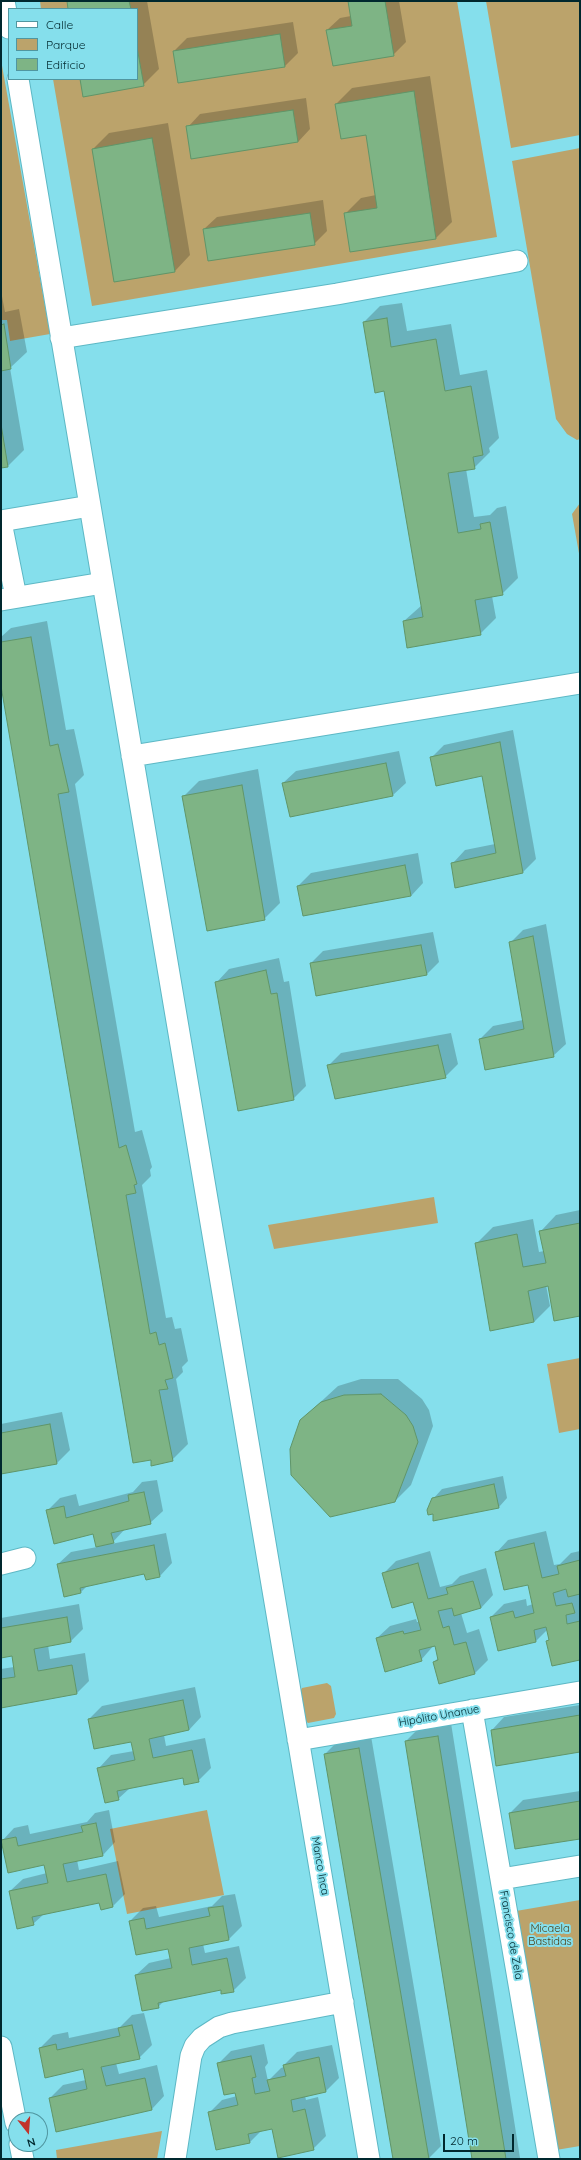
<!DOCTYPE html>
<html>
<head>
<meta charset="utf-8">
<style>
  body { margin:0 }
  #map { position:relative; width:581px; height:2160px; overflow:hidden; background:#85dfec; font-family:Quicksand,sans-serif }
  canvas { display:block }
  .frame { position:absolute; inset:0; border:2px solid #00282e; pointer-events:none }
  .legend { position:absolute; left:8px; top:8px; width:130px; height:72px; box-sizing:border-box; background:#85dfec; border:1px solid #5096a0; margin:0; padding:5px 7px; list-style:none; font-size:12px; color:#00282e }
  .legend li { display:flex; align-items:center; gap:8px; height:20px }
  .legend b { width:20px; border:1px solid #5096a0 }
  .north { position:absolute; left:8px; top:2112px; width:40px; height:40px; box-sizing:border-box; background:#85dfec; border:1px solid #5096a0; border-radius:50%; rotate:163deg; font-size:11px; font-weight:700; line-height:16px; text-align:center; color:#00282e }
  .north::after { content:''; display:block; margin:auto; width:14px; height:18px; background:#c2342c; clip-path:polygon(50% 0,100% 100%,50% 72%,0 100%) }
  .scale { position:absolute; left:443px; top:2134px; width:71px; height:18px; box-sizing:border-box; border:2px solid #00282e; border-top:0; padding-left:5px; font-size:12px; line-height:14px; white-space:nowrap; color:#00282e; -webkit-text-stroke:3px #85dfec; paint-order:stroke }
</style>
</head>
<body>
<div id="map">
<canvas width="581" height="2160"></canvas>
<div class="frame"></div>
<ul class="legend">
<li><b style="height:5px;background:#fff"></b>Calle</li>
<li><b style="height:11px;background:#bba36b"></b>Parque</li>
<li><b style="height:11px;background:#7eb485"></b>Edificio</li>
</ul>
<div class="north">N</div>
<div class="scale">20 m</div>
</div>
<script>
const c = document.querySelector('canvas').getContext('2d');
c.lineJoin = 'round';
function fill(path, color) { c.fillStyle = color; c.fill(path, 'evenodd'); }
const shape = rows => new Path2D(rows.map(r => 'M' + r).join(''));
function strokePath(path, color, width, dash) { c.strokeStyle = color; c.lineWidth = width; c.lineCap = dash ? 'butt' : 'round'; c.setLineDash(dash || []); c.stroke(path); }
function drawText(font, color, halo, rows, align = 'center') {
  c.font = font + ' Quicksand,sans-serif'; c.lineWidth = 4; c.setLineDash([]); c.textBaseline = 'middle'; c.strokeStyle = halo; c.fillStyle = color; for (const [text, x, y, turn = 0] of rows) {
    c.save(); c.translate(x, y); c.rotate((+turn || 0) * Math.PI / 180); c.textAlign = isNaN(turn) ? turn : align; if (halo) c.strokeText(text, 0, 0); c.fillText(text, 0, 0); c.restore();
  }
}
fill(shape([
  [40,1,457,1,497,237,92,306,53,79,137,79,137,9,41,9],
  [486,1,580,1,580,135,511,148],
  [1,60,50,334,10,341,7,320,1,320],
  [580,148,580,439,577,440,567,434,556,419,512,161],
  [580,503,580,559,572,514],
  [434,1197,438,1223,274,1249,268,1225],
  [580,1358,580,1429,559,1433,547,1364],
  [327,1683,331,1686,336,1714,334,1718,308,1723,305,1720,300,1692,302,1688],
  [207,1810,224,1895,127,1914,110,1829],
  [580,1900,580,2146,556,2150,516,1911],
  [162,2131,157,2159,57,2159,56,2150]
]), '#bba36b');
fill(shape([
  [68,1,147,1,159,69,143,85,81,79,137,79,137,9,69,9],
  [349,1,399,1,406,42,393,55,327,30,340,18,351,16],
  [293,22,298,53,285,66,179,81,174,51,187,38],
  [430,76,452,222,436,238,351,251,345,214,361,198,376,195,367,134,336,104,352,88],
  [306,98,310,129,298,142,188,127,200,114],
  [168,123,190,255,175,271,93,149,109,133],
  [323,200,327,231,314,244,204,229,217,217],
  [1,291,5,312,19,309,27,352,10,368,24,450,8,466,1,467],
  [402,303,407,331,451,324,460,375,487,370,499,438,489,448,490,452,474,468,466,469,474,517,490,515,497,508,506,506,518,578,502,594,492,596,496,618,480,634,404,621,422,605,385,390,364,322,380,306],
  [47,621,66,730,74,729,84,775,75,784,135,1132,142,1130,152,1167,150,1170,151,1176,142,1185,166,1318,172,1317,175,1329,181,1328,188,1361,182,1367,183,1372,176,1379,188,1444,172,1460,1,682,1,637,11,628],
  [513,730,536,859,523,872,453,863,465,850,495,844,483,775,431,758,444,745],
  [399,751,406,783,393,795,283,783,296,771],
  [258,769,280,903,264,919,183,797,199,781],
  [418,853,423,883,411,896,298,886,311,873],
  [546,924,566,1044,553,1056,480,1039,493,1026,523,1020,511,942,523,930],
  [433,932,439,962,427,974,311,963,323,951],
  [279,958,284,982,289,981,306,1086,293,1099,217,982,229,969],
  [451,1033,458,1064,445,1077,328,1066,341,1053],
  [580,1210,580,1315,549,1285,546,1285,550,1306,534,1322,477,1243,493,1227,533,1219,539,1252,544,1251,541,1231,556,1215],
  [361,1379,398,1379,422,1399,429,1410,433,1426,411,1485,395,1501,301,1420,338,1386],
  [62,1412,70,1450,57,1463,1,1473,1,1424],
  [503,1476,507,1498,499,1507,433,1499,442,1489],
  [157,1480,163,1511,150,1523,126,1528,111,1544,166,1533,172,1563,160,1576,145,1572,87,1586,81,1592,58,1564,71,1552,97,1547,94,1533,48,1510,60,1498,76,1494,79,1506,133,1492,142,1482],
  [546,1531,554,1565,560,1564,571,1553,580,1551,580,1659,547,1641,550,1639,548,1629,536,1641,491,1617,504,1604,526,1599,527,1606,533,1604,529,1584,496,1553,508,1540],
  [430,1551,440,1587,452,1584,460,1576,486,1568,493,1595,481,1608,461,1613,467,1633,479,1629,488,1660,475,1673,440,1683,434,1662,439,1657,435,1644,421,1660,377,1638,390,1626,416,1619,417,1622,419,1622,414,1601,383,1574,396,1561],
  [79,1604,83,1629,71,1641,48,1645,50,1659,85,1653,89,1681,77,1693,1,1707,1,1669,14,1667,12,1655,1,1657,1,1618],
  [195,1687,201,1717,189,1730,164,1735,166,1746,205,1738,211,1768,198,1781,183,1777,130,1788,118,1799,99,1768,111,1755,134,1751,132,1741,89,1719,102,1706],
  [580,1705,580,1751,492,1730,504,1717],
  [451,1723,520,2158,519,2159,473,2159,406,1741,418,1729],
  [371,1736,441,2146,428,2159,394,2159,325,1754,338,1741],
  [580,1791,580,1838,510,1813,523,1800],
  [109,1810,115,1842,103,1855,77,1860,79,1870,118,1861,125,1894,112,1907,100,1902,44,1914,33,1924,10,1891,23,1879,47,1873,45,1864,2,1841,14,1828,28,1825,30,1834,87,1822,95,1813],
  [235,1894,242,1926,229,1939,203,1944,205,1953,239,1946,246,1978,233,1991,221,1989,165,2000,158,2007,136,1975,149,1963,171,1958,169,1947,130,1921,143,1908,156,1906,159,1917,212,1906,222,1896],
  [144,2013,152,2045,139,2058,116,2063,119,2074,157,2065,164,2096,152,2109,50,2098,63,2085,86,2080,84,2068,40,2048,53,2035,68,2032,69,2038,120,2027,132,2015],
  [264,2044,268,2063,265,2067,268,2081,281,2068,284,2067,284,2065,297,2052,332,2045,339,2078,326,2091,305,2096,306,2100,318,2097,326,2136,313,2149,273,2127,262,2130,250,2142,217,2149,209,2113,222,2100,237,2096,218,2064,231,2051]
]), '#0003');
const building = shape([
  [67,1,129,1,131,9,68,9,67,1],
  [348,1,385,1,394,56,333,66,326,30,352,26,348,1],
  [280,34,285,67,178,83,173,51,280,34],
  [137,47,144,86,83,97,80,79,137,79,137,47],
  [414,91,436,239,350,252,344,213,377,208,366,135,341,139,335,104,414,91],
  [293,110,298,142,191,159,186,126,293,110],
  [152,138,175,272,114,282,92,149,152,138],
  [310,213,315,245,208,261,203,229,310,213],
  [387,318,391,347,436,339,445,391,471,386,483,455,473,457,475,469,448,473,458,533,481,529,480,524,490,522,503,595,475,600,481,635,407,648,403,621,423,617,384,391,375,393,363,322,387,318],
  [4,324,11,369,1,371,1,325,4,324],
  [1,424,8,467,1,468,1,424],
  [31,637,50,746,58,744,69,792,58,794,119,1148,126,1145,137,1184,134,1185,136,1193,126,1195,150,1334,156,1332,159,1345,165,1343,173,1378,165,1380,168,1389,159,1390,173,1461,151,1466,151,1460,133,1463,1,686,1,642,31,637],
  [500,742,523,873,455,888,451,863,496,853,482,776,436,786,430,757,500,742],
  [386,763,393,796,290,817,282,783,386,763],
  [242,785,265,920,207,931,182,796,242,785],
  [405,865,411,896,303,916,297,886,405,865],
  [533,936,554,1057,485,1070,479,1039,524,1029,509,942,533,936],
  [421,945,427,975,316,996,310,963,421,945],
  [266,970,271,994,277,993,294,1100,238,1111,215,982,266,970],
  [438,1045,446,1078,335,1099,327,1065,438,1045],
  [580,1223,580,1316,554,1321,548,1286,528,1291,534,1322,490,1331,475,1243,517,1234,523,1267,546,1263,539,1231,580,1223],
  [381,1394,406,1415,413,1426,418,1442,395,1502,330,1517,291,1475,290,1449,300,1420,321,1402,344,1395,381,1394],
  [50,1424,57,1464,1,1474,1,1433,50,1424],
  [494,1484,499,1508,433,1521,433,1514,428,1515,427,1510,432,1498,494,1484],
  [144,1492,151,1524,111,1533,114,1543,96,1547,93,1534,54,1544,46,1510,64,1506,66,1518,129,1501,128,1495,144,1492],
  [534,1543,542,1578,559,1574,557,1566,580,1560,580,1594,568,1597,566,1589,553,1593,556,1606,572,1603,575,1613,566,1615,567,1624,580,1621,580,1660,552,1666,546,1641,549,1640,546,1627,534,1630,536,1642,498,1651,490,1617,513,1611,515,1618,534,1613,528,1585,504,1590,495,1552,534,1543],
  [154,1545,160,1577,146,1580,144,1574,80,1588,81,1593,64,1597,57,1564,154,1545],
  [418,1563,428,1599,448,1594,446,1588,473,1581,481,1608,454,1616,452,1608,438,1611,443,1628,449,1626,454,1645,466,1642,475,1674,439,1684,433,1662,438,1660,435,1646,419,1650,422,1661,385,1672,376,1638,403,1631,404,1634,421,1630,413,1602,392,1608,382,1573,418,1563],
  [67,1617,71,1642,34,1649,38,1671,72,1665,77,1694,1,1708,1,1679,15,1677,12,1656,1,1658,1,1628,67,1617],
  [183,1700,189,1730,149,1739,153,1758,192,1750,199,1782,184,1785,183,1778,117,1791,119,1800,105,1803,97,1768,135,1760,131,1742,94,1749,88,1719,183,1700],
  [580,1715,580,1752,496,1766,491,1730,580,1715],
  [438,1736,506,2159,472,2159,405,1741,438,1736],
  [359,1748,429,2159,393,2159,324,1754,359,1748],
  [580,1801,580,1839,515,1849,509,1813,580,1801],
  [96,1823,103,1856,63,1864,67,1882,106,1874,113,1907,101,1910,99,1903,32,1917,34,1925,17,1929,9,1891,48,1883,44,1865,8,1873,1,1840,16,1837,18,1846,83,1832,81,1826,96,1823],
  [223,1906,229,1940,189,1948,192,1965,227,1958,234,1992,221,1994,221,1990,158,2003,159,2008,142,2011,135,1975,172,1968,168,1949,136,1955,129,1921,144,1918,146,1929,210,1916,208,1908,223,1906],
  [132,2025,140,2059,101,2067,106,2086,145,2078,152,2110,56,2132,49,2098,87,2089,83,2069,45,2078,39,2048,56,2044,57,2050,120,2036,118,2028,132,2025],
  [251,2056,256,2077,252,2078,255,2094,270,2091,267,2080,286,2076,283,2065,319,2057,326,2092,291,2100,293,2112,305,2109,314,2150,278,2158,272,2129,248,2134,250,2143,216,2150,208,2112,238,2105,235,2093,224,2095,217,2063,251,2056]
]);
fill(building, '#7eb485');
strokePath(building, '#609568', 1);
const minor = shape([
  [4,1,9,28],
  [18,79,369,2159],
  [61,338,337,294,517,261],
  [1,521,90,506],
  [1,522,16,597],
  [1,600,103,583],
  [132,756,580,683],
  [1,1564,25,1558],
  [472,1710,549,2159],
  [298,1740,580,1692],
  [501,1879,580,1866],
  [1,2047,16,2123],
  [20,2144,23,2159],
  [175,2159,191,2056,195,2046,202,2038,219,2027,232,2023,343,2002]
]);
strokePath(minor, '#5db8c5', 23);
strokePath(minor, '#fff', 21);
drawText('11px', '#00282e', '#85dfec', [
  ["Hipólito Unanue",439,1716,-10],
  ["Manco Inca",320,1866,80],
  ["Francisco de Zela",511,1935,80]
]);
drawText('11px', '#4d3d13', '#85dfec', [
  ["Micaela",550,1929],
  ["Bastidas",550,1942]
]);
</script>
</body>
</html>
